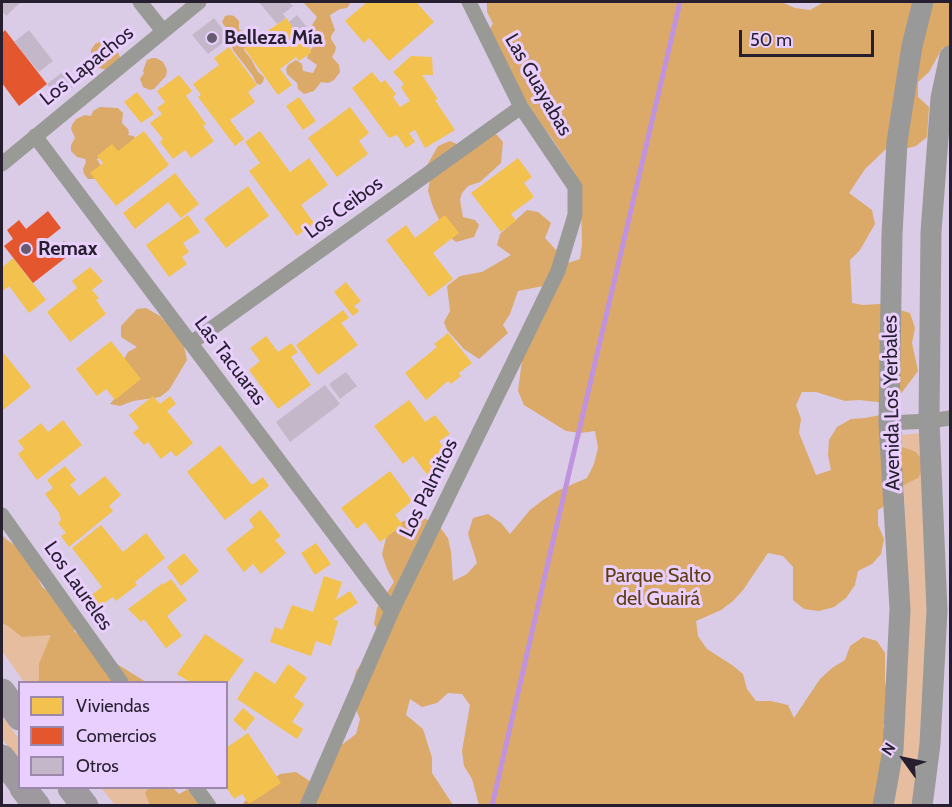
<!DOCTYPE html>
<html>
<head>
<meta charset="utf-8">
<style>
  body { margin:0 }
  #map { position:relative; width:952px; height:807px; overflow:hidden; background:#dacce6; font-family:Cabin,sans-serif }
  canvas { display:block }
  .frame { position:absolute; inset:0; border:3px solid #271e2f; pointer-events:none }
  .legend { position:absolute; left:18px; top:681px; width:210px; height:108px; box-sizing:border-box; background:#e9cffd; border:2px solid #9b88ab; margin:0; padding:8px 10px; list-style:none; font-size:18px; color:#271e2f }
  .legend li { display:flex; align-items:center; gap:12px; height:30px }
  .legend b { width:30px; border:2px solid #9b88ab }
  .north { position:absolute; left:874px; top:729px; width:60px; height:60px; -webkit-text-stroke:4px #e9cffd; paint-order:stroke; rotate:303deg; font-size:16px; font-weight:700; line-height:24px; text-align:center; color:#271e2f }
  .north::after { content:''; display:block; margin:auto; width:21px; height:27px; background:#271e2f; clip-path:polygon(50% 0,100% 100%,50% 72%,0 100%) }
  .scale { position:absolute; left:739px; top:30px; width:135px; height:27px; box-sizing:border-box; border:3px solid #271e2f; border-top:0; padding-left:8px; font-size:18px; line-height:21px; white-space:nowrap; color:#271e2f; -webkit-text-stroke:4px #e9cffd; paint-order:stroke }
</style>
</head>
<body>
<div id="map">
<canvas width="952" height="807"></canvas>
<div class="frame"></div>
<ul class="legend">
<li><b style="height:16px;background:#f2c14e"></b>Viviendas</li>
<li><b style="height:16px;background:#e4572e"></b>Comercios</li>
<li><b style="height:16px;background:#c5b7ca"></b>Otros</li>
</ul>
<div class="north">N</div>
<div class="scale">50 m</div>
</div>
<script>
const c = document.querySelector('canvas').getContext('2d');
c.lineJoin = 'round';
function fill(path, color) { c.fillStyle = color; c.fill(path, 'evenodd'); }
const shape = rows => new Path2D(rows.map(r => 'M' + r).join(''));
function strokePath(path, color, width, dash) { c.strokeStyle = color; c.lineWidth = width; c.lineCap = dash ? 'butt' : 'round'; c.setLineDash(dash || []); c.stroke(path); }
function drawText(font, color, halo, rows, align = 'center') {
  c.font = font + ' Cabin,sans-serif'; c.lineWidth = 6; c.setLineDash([]); c.textBaseline = 'middle'; c.strokeStyle = halo; c.fillStyle = color; for (const [text, x, y, turn = 0] of rows) {
    c.save(); c.translate(x, y); c.rotate((+turn || 0) * Math.PI / 180); c.textAlign = isNaN(turn) ? turn : align; if (halo) c.strokeText(text, 0, 0); c.fillText(text, 0, 0); c.restore();
  }
}
fill(shape([
  [923,433,928,596,921,741,913,805,890,806,908,600,902,435],
  [2,562,91,682,24,682,2,651],
  [2,715,19,739,19,762,2,738],
  [101,788,170,788,183,805,115,805]
]), '#e6bd9e');
fill(shape([
  [303,2,351,2,347,8,340,9,330,15,331,19,335,30,331,36,331,39,336,47,335,52,332,57,339,65,340,72,334,80,328,83,321,82,314,91,304,94,298,89,297,83,287,74,286,69,288,65,296,60,302,64,303,71,313,73,317,65,307,58,309,51,315,45,322,41,321,37,319,38,313,33,311,27,317,17],
  [487,2,781,2,795,8,810,10,824,2,950,2,950,58,943,47,929,72,918,82,918,97,929,107,927,137,916,146,901,150,886,149,865,169,849,193,872,210,875,224,860,250,850,260,852,303,863,305,879,304,910,313,915,328,912,343,918,371,900,395,887,403,859,400,845,401,816,392,802,392,796,405,801,419,799,433,816,475,831,470,828,455,829,440,837,427,851,419,865,418,880,415,894,420,902,433,902,447,916,452,925,464,918,478,896,489,891,502,878,510,878,525,884,539,881,554,872,564,858,571,855,585,846,598,834,607,819,611,804,609,793,600,793,567,783,556,768,553,743,590,733,601,721,610,696,621,698,636,707,649,732,665,743,674,747,689,756,701,771,701,788,705,794,718,820,679,832,668,845,660,850,646,863,637,877,641,885,653,885,683,890,698,888,712,883,726,891,755,886,805,479,805,472,779,464,766,462,751,470,705,462,694,448,693,437,703,422,707,410,699,406,715,423,729,432,758,432,773,453,805,242,806,245,801,259,796,268,783,280,774,296,772,320,788,331,753,356,734,360,719,354,705,352,688,356,671,382,636,374,624,377,608,394,582,387,569,382,554,386,538,396,525,410,518,426,519,439,526,448,538,451,552,453,581,467,574,477,563,468,534,473,518,488,514,501,523,510,534,530,510,543,500,557,491,587,478,594,464,598,448,595,431,580,433,566,431,524,405,518,391,524,345,543,286,518,291,510,314,503,325,508,333,479,359,464,349,447,330,444,322,450,311,447,286,460,276,482,272,511,255,497,245,500,234,527,210,538,212,551,223,545,238,555,249,561,253,565,264,580,259,582,244,581,206,576,175,551,137,542,125,484,37,493,24,487,12],
  [230,15,234,16,239,21,239,29,244,32,248,40,248,45,245,47,244,50,251,59,258,72,264,77,263,82,260,85,256,83,253,76,233,50,232,47,237,41,236,37,228,31,222,22,225,16],
  [103,40,110,42,116,48,120,57,116,63,109,70,102,69,94,65,91,55,91,50,95,44],
  [152,58,156,58,163,62,167,70,166,76,154,89,150,90,143,87,140,79,144,73,143,71,145,65,147,60],
  [100,107,118,108,123,113,122,123,128,129,129,133,128,135,133,136,138,140,137,148,103,155,97,159,102,168,98,179,88,179,84,174,83,169,86,162,85,159,77,157,71,151,71,145,75,138,71,129,72,125,76,119,85,115,91,116,93,111],
  [488,131,496,134,503,142,501,163,480,182,468,186,462,193,460,200,463,217,475,220,479,225,474,237,456,242,446,234,433,207,428,191,430,179,426,167,438,146,450,141,461,146],
  [146,308,160,316,183,342,187,360,169,390,160,397,133,401,120,406,110,404,128,383,123,361,128,352,137,347,121,337,121,326,137,309],
  [2,535,7,540,19,548,29,559,42,587,66,604,74,616,74,631,85,640,96,651,146,682,39,682,39,664,51,635,22,637,8,626,2,623],
  [149,788,173,788,179,794,190,788,205,805,150,805,145,793]
]), '#dba968');
fill(shape([
  [367,2,416,2,434,22,389,61,369,38,364,43,345,21],
  [286,18,312,52,299,61,296,57,280,69,292,85,278,95,244,48],
  [229,47,257,85,248,92,255,102,230,120,244,139,235,146,198,97,201,95,193,84,219,65,214,58],
  [411,56,432,57,433,75,422,75,438,99,435,100,455,130,425,148,415,130,409,133,415,142,406,148,397,135,389,138,352,88,372,72,381,83,385,80,396,94,393,97,400,107,410,101,401,87,404,84,393,72],
  [179,75,192,91,186,96,206,124,203,126,214,141,191,158,185,150,173,159,160,142,163,139,150,123,162,114,157,108,165,102,157,91],
  [137,92,154,114,141,123,124,102],
  [299,97,316,121,303,130,286,106],
  [350,107,369,133,359,141,368,154,337,177,308,138],
  [144,131,169,165,116,206,90,173,103,163,97,156,112,144,118,151],
  [260,131,290,172,309,158,328,185,301,205,314,223,297,236,249,171,260,163,245,142],
  [518,158,532,177,524,183,534,197,511,214,516,221,501,232,471,193],
  [175,173,199,204,181,218,168,202,135,229,123,213],
  [248,186,269,216,226,248,204,219],
  [188,215,200,232,183,243,189,252,182,257,187,264,169,277,146,245],
  [445,215,459,233,433,253,453,279,429,297,386,240,406,225,415,238],
  [13,258,46,300,29,313,9,286,2,292,2,268],
  [90,267,103,281,92,290,99,298,96,300,106,314,70,342,47,312,77,288,72,281],
  [346,282,361,301,354,306,359,311,353,316,334,292],
  [343,310,349,318,341,323,358,345,318,375,296,345],
  [448,333,472,363,459,373,461,376,451,384,448,381,426,400,405,373,437,347,434,344],
  [266,336,278,352,291,343,298,352,291,357,311,385,278,409,249,370,260,361,250,348],
  [111,341,141,379,115,400,106,389,97,396,76,369],
  [2,351,31,387,2,411],
  [153,396,160,404,170,396,176,404,167,411,193,443,176,457,171,451,161,459,148,442,144,445,133,433,139,428,129,415],
  [409,400,425,422,435,415,450,434,439,441,447,452,437,470,428,476,413,456,403,464,374,426],
  [63,420,82,445,37,480,18,454,24,449,18,441,41,423,48,432],
  [220,445,252,485,263,477,269,486,225,520,187,472],
  [65,466,76,480,70,485,79,496,105,476,121,495,109,506,113,511,69,547,61,536,66,533,58,523,61,520,59,513,45,494,53,488,47,480],
  [390,471,412,501,395,515,403,525,380,542,365,522,357,529,341,508],
  [260,510,281,536,275,540,286,553,261,574,253,564,244,572,226,549,254,527,249,520],
  [101,525,123,552,146,533,165,558,135,582,137,585,116,601,113,597,98,607,90,596,102,587,72,548],
  [316,543,331,564,315,575,301,553],
  [184,553,199,571,181,586,167,567],
  [324,576,342,582,336,600,350,591,358,603,333,619,338,621,331,646,316,641,311,656,270,642,275,627,282,630,292,605,313,612],
  [171,579,187,600,167,616,182,636,166,648,144,619,141,622,128,609,163,583,164,584],
  [205,634,244,660,226,685,226,682,190,682,177,674],
  [288,664,307,678,294,697,304,704,292,722,303,729,297,739,237,699,255,671,275,684],
  [243,708,255,718,245,731,233,720],
  [248,733,281,783,249,804,242,794,234,799,226,787,226,748]
]), '#f2c14e');
fill(shape([
  [5,30,47,84,19,106,2,83,2,33],
  [48,211,61,228,42,243,50,253,64,241,73,252,33,283,4,246,13,239,7,230,19,220,26,229]
]), '#e4572e');
strokePath(shape([
  [492,806,549,558,680,2]
]), '#c093e1', 5);
fill(shape([
  [2,2,21,2,6,16,2,11],
  [259,2,289,2,293,6,283,14,286,18,277,24],
  [297,15,318,41,309,48,289,22],
  [214,18,234,44,229,47,224,42,208,54,192,35],
  [29,30,53,61,39,72,14,42],
  [64,71,75,85,59,98,47,84],
  [346,372,357,386,340,399,329,384],
  [325,385,340,404,290,442,276,422]
]), '#c5b7ca');
strokePath(shape([
  [140,2,163,31],
  [35,136,392,611],
  [2,164,199,2],
  [191,343,521,107],
  [889,423,929,421,950,418],
  [2,515,121,682],
  [196,788,209,806],
  [307,806,392,611,558,271,575,215,575,187,521,107,469,2]
]), '#999a96', 15);
strokePath(shape([
  [883,806,893,750,900,609,889,423,892,234,897,142,912,46,923,2],
  [922,806,930,744,937,610,929,421,931,232,941,98,950,56]
]), '#9a9999', 21);
strokePath(shape([
  [2,692,20,717],
  [2,758,20,782],
  [23,788,37,806],
  [71,788,85,806]
]), '#9e999f', 27);
for (const [x, y, r, color] of [
  [212,38,6,"#665b6f"],
  [26,249,6,"#665b6f"]
]) { const dot = new Path2D(); dot.arc(x, y, r, 0, 2 * Math.PI); c.fillStyle = color; c.fill(dot); strokePath(dot, '#e9cffd', 2); }
drawText('bold 20px', '#271e2f', '#e9cffd', [
  ["Belleza Mía",224,38],
  ["Remax",38,249]
], 'left');
drawText('20px', '#271e2f', '#e9cffd', [
  ["Los Lapachos",87,66,-39],
  ["Las Guayabas",538,85,60],
  ["Los Ceibos",344,208,-36],
  ["Las Tacuaras",230,361,53],
  ["Avenida Los Yerbales",892,403,-91],
  ["Los Palmitos",429,488,-64],
  ["Los Laureles",78,586,55]
]);
drawText('20px', '#5f3e13', '#e9cffd', [
  ["Parque Salto",658,576],
  ["del Guairá",658,599]
]);
</script>
</body>
</html>
